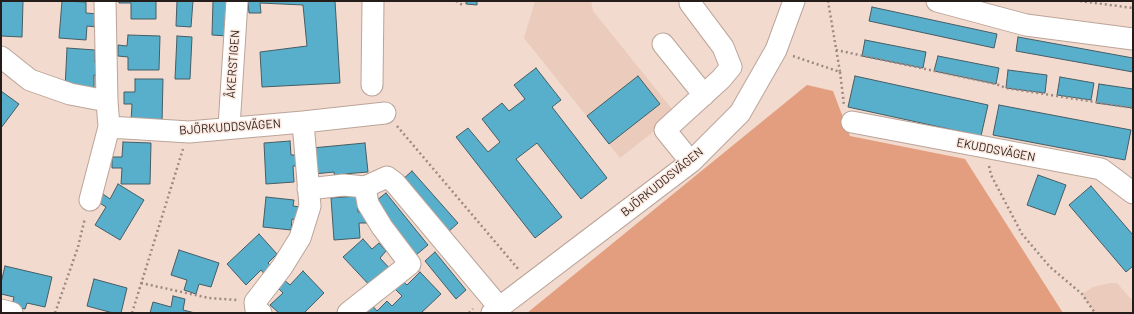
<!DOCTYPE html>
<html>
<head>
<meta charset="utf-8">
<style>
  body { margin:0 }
  #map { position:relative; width:1134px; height:314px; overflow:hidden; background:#f2dace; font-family:Barlow,sans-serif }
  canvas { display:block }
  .frame { position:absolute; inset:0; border:2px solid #251d19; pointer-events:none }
</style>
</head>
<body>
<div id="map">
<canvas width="1134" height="314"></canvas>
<div class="frame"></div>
</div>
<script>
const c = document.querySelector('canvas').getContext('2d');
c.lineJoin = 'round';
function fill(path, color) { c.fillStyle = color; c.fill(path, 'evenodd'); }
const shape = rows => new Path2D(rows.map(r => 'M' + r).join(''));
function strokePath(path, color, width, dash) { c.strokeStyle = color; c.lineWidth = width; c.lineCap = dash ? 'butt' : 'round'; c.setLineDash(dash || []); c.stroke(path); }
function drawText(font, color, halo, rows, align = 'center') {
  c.font = font + ' Barlow,sans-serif'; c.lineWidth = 3; c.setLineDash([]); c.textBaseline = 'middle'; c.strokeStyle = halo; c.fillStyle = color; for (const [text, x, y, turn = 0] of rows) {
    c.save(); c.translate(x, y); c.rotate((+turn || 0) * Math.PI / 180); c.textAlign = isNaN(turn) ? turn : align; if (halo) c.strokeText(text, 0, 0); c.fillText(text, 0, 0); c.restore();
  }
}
fill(shape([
  [535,1,591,1,593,11,676,114,620,158,524,38],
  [1110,283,1117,283,1130,298,1133,299,1133,313,1095,313,1082,294,1093,287]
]), '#ebcbbc');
fill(shape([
  [807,85,833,91,850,136,965,159,1063,313,527,313]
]), '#e29e7e');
const building = shape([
  [1,1,23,1,22,37,1,36,1,1],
  [62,1,86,2,86,13,98,14,97,27,87,26,86,40,59,38,62,1],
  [119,1,156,1,156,19,131,19,131,3,119,3,119,1],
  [177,1,193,1,191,27,176,26,177,1],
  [213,1,229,1,228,36,212,35,213,1],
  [248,1,335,1,340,83,262,87,260,52,307,46,303,5,260,3,261,13,249,13,248,1],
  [466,1,477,1,477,5,466,4,466,1],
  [872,7,997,34,994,48,869,21,872,7],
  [128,35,160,36,159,70,128,70,128,57,118,56,118,45,127,46,128,35],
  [177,36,192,37,190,79,175,79,177,36],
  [1018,37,1133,58,1133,72,1016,51,1018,37],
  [865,40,926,52,923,68,862,56,865,40],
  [67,48,95,50,95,63,103,63,103,76,94,75,94,90,65,89,67,48],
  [938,56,999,68,996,84,934,71,938,56],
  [536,68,561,100,552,107,607,178,581,199,537,143,516,159,562,217,535,238,456,137,468,128,488,152,500,142,482,119,502,103,509,111,525,99,514,85,536,68],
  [1008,70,1047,75,1045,93,1006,88,1008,70],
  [638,76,660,104,609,144,587,116,638,76],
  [855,76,988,105,981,136,848,107,855,76],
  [1060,77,1094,83,1091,100,1057,95,1060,77],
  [135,79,163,79,162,123,131,122,132,104,124,104,124,92,135,92,135,79],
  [1099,84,1133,89,1133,108,1096,103,1099,84],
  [1,91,19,104,1,128,1,91],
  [999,105,1131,130,1125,160,993,135,999,105],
  [290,141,291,155,300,155,300,166,293,166,294,182,266,184,264,143,290,141],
  [123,142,151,143,150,184,121,184,122,168,112,168,112,157,122,157,123,142],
  [365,143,368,172,343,174,344,179,335,180,334,172,314,174,312,148,365,143],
  [412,171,458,223,447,233,401,181,412,171],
  [1038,175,1066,185,1055,215,1027,205,1038,175],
  [118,184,144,200,120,240,95,225,106,207,98,202,103,194,110,199,118,184],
  [1091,186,1133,235,1133,266,1126,272,1069,205,1091,186],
  [386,193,428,245,416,255,373,203,386,193],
  [357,196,358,212,366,212,367,223,359,223,360,238,334,240,331,198,357,196],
  [266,197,294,200,293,206,300,207,298,220,292,219,291,230,263,227,266,197],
  [259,234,277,254,268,263,274,269,266,276,261,270,246,285,227,264,259,234],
  [363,239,372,249,379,243,386,251,380,258,392,271,373,289,343,257,363,239],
  [179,250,219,263,211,287,199,284,196,294,184,290,187,280,171,275,179,250],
  [435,252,466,290,456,299,425,261,435,252],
  [5,266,52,277,45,307,27,303,25,309,12,306,14,297,1,294,1,283,5,266],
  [303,271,324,293,304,313,279,313,270,305,283,293,276,286,283,279,290,285,303,271],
  [420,272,441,294,421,313,367,313,365,310,371,304,377,311,387,301,392,306,402,296,394,288,402,280,407,285,420,272],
  [94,279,127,288,121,313,113,313,87,306,94,279],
  [173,296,185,299,183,310,195,313,150,313,153,302,171,307,173,296]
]);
fill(building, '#58afcb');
strokePath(building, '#455d65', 1);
const minor = shape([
  [105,1,107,101,109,127,189,132,303,122,385,113],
  [937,1,1026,25,1133,39],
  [690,3,723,47,731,67,721,79,665,130,691,162],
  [663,44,704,95],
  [1,57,30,80,70,94,107,101],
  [372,85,373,1],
  [852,122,1101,169,1133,193],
  [229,127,237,1],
  [308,189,344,185,365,187],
  [90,200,109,127],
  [1,310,12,313],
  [261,313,256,310,255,302,282,267,300,238,310,206,303,122],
  [348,313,410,264,382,227,368,204,365,187,387,177,395,183,499,307],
  [492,313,691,162,740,113,776,50,794,1]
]);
strokePath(minor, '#bba499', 23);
strokePath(shape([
  [456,1,464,6],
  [1080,1,1133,8],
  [836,50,996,84,1006,88,1133,108],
  [793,56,840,72,828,1],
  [840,72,844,105],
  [397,126,519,270],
  [989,166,991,175,1022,234,1050,267,1082,294,1095,313],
  [141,283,209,298,237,300],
  [55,313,78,247,85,218],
  [132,313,183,149],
  [469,313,473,309]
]), '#9c8a82', 2.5, [2, 3]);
strokePath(minor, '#fff', 21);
drawText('12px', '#251d19', '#fce8df', [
  ["ÅKERSTIGEN",233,64,-86],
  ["BJÖRKUDDSVÄGEN",230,127,-4],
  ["EKUDDSVÄGEN",996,150,11],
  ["BJÖRKUDDSVÄGEN",662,182,-39]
]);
</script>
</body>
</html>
